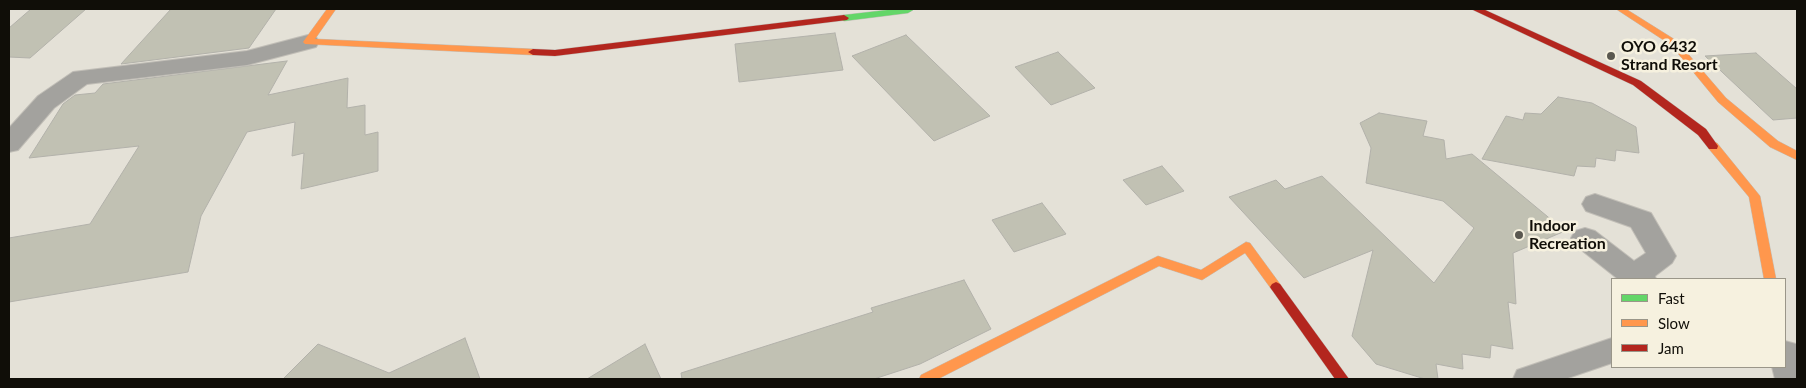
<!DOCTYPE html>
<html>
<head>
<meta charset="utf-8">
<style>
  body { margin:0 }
  #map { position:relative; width:1806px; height:388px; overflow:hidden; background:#e4e1d7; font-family:Lato,sans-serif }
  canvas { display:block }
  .frame { position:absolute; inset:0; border:10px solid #100e08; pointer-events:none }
  .legend { position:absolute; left:1611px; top:278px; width:175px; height:90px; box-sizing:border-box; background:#f6f1df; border:1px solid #9a9689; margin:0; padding:6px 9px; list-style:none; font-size:15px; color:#100e08 }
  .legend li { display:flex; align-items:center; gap:10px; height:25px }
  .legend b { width:25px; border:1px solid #9a9689 }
</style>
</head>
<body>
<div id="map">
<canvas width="1806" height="388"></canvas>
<div class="frame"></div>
<ul class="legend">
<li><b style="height:6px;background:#63d668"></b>Fast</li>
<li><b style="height:6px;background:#ff974d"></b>Slow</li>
<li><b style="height:6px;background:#b3261e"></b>Jam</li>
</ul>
</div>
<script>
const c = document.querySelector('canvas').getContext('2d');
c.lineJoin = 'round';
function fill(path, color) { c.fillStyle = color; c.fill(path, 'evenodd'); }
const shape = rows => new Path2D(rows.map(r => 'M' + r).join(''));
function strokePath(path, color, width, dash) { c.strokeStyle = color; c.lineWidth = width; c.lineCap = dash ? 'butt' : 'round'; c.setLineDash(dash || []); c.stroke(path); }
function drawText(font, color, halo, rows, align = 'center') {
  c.font = font + ' Lato,sans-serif'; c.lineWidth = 5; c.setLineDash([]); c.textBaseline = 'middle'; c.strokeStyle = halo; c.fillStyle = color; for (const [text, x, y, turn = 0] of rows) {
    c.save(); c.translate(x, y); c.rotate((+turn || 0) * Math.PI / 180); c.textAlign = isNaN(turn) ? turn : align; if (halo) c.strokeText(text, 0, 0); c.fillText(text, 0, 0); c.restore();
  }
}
const building = shape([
  [31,9,86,9,30,58,9,57,9,28,31,9],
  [171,9,276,9,249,48,121,64,171,9],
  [835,33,843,70,739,82,735,44,835,33],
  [906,35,990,116,934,141,852,56,906,35],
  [1058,52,1095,88,1051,105,1015,67,1058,52],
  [1756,53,1797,89,1797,118,1773,120,1705,56,1756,53],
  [287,61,268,95,348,78,347,108,365,105,365,135,378,132,378,171,301,189,304,153,292,156,295,122,247,132,201,216,188,272,9,302,9,238,90,224,139,146,29,158,63,104,75,95,95,93,103,84,287,61],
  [1558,97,1592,103,1636,127,1639,153,1616,150,1615,161,1596,158,1595,167,1577,166,1574,176,1482,159,1506,116,1523,120,1525,113,1541,114,1558,97],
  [1379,113,1427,121,1423,136,1444,140,1446,159,1472,154,1565,231,1513,253,1516,304,1508,302,1513,349,1491,345,1490,358,1462,354,1463,369,1436,364,1438,379,1425,379,1376,364,1352,336,1373,250,1304,278,1229,197,1276,180,1285,189,1322,176,1434,283,1474,228,1443,201,1366,183,1371,148,1360,123,1379,113],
  [1162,166,1184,191,1146,205,1123,180,1162,166],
  [1042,203,1066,234,1014,252,992,220,1042,203],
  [964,280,991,329,920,364,874,379,682,379,681,373,873,312,871,308,964,280],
  [465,338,480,379,283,379,318,344,389,373,465,338],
  [645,344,661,379,587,379,645,344]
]);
fill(building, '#c1c1b3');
strokePath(building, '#b2b1aa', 1);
const street = shape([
  [308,35,316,37,319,42,316,47,247,65,87,84,54,108,18,150,9,152,9,128,38,96,73,72,247,51,308,35],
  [1595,194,1651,213,1676,256,1672,263,1655,276,1656,279,1618,279,1575,245,1571,238,1575,231,1585,228,1595,231,1634,261,1646,253,1631,227,1586,211,1582,204,1586,197,1595,194],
  [1612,338,1612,363,1565,379,1513,379,1517,370,1612,338],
  [1785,341,1796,344,1797,347,1797,379,1775,379,1772,367,1785,367,1785,341]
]);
const fast = shape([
  [896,9,913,10,908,13,844,21,839,18,844,15,896,9]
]);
const slow = shape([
  [327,9,336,9,315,39,533,49,538,52,533,55,305,44,303,42,327,9],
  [1616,9,1626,9,1677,41,1726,98,1778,141,1797,151,1797,160,1770,147,1718,102,1671,45,1616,9],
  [1713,142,1717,143,1760,196,1776,279,1764,279,1749,197,1709,149,1708,146,1709,143,1713,142],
  [1246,242,1250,243,1280,284,1282,287,1280,290,1276,292,1272,290,1245,253,1202,280,1159,266,938,379,919,379,921,375,1154,258,1158,256,1201,270,1246,242]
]);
const jam = shape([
  [1471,9,1483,9,1641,81,1706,129,1718,146,1717,149,1709,149,1698,135,1633,85,1471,9],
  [844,15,849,18,847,20,555,56,533,55,528,52,533,49,555,50,844,15],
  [1276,282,1280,284,1349,379,1335,379,1272,290,1270,287,1272,284,1276,282]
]);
strokePath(street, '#c1beb7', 2);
strokePath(fast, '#c1beb7', 1);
strokePath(slow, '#c1beb7', 1);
strokePath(jam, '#c1beb7', 1);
fill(street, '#a3a29e');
fill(fast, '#63d668');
fill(slow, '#ff974d');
fill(jam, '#b3261e');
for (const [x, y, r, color] of [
  [1611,56,5,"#5a5850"],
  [1519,235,5,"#5a5850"]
]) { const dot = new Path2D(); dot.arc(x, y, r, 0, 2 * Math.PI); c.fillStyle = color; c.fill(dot); strokePath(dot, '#f6f1df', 2); }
drawText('bold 16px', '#100e08', '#f6f1df', [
  ["OYO 6432",1621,47],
  ["Strand Resort",1621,65],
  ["Indoor",1529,226],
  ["Recreation",1529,244]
], 'left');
</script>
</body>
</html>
